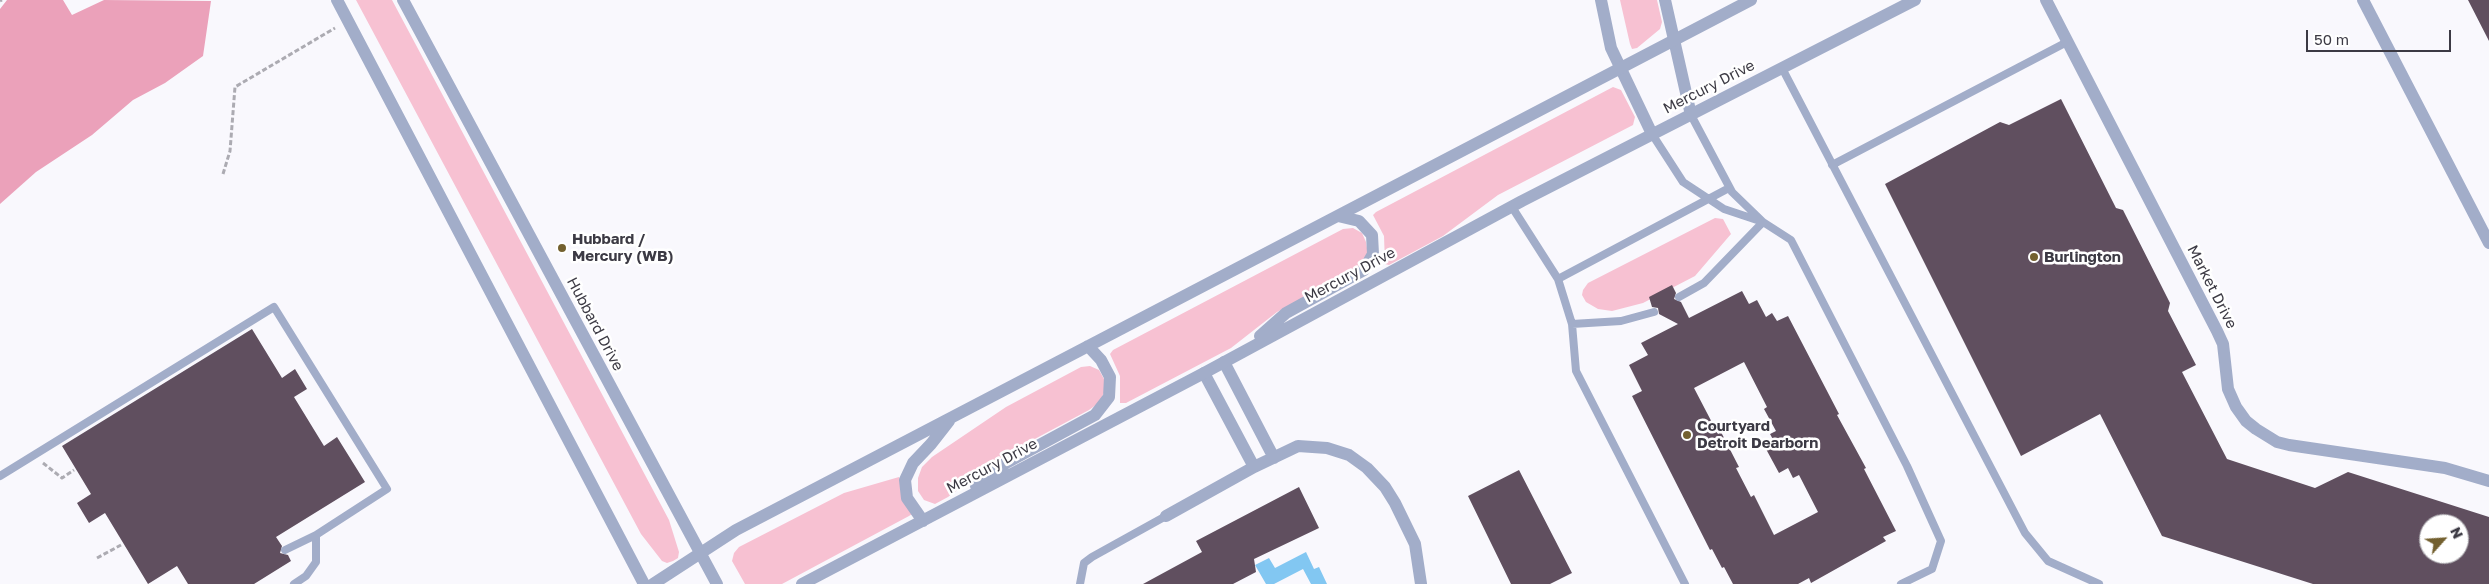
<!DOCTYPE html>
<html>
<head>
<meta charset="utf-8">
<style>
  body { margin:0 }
  #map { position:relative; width:2489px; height:584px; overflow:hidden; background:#f9f8fd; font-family:"Golos Text",sans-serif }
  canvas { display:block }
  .north { position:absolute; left:2419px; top:514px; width:50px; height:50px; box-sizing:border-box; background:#fff; border:1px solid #b1b0b4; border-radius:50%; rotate:64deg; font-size:14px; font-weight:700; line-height:20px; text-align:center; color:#3c3a44 }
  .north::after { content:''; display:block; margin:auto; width:18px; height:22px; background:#73602f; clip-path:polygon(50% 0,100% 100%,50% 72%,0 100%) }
  .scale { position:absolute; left:2306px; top:30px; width:145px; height:22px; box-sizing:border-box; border:2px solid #3c3a44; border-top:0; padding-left:6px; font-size:15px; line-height:18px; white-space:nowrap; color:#3c3a44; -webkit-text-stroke:4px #fff; paint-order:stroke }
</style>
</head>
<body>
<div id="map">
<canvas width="2489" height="584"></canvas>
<div class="north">N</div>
<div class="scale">50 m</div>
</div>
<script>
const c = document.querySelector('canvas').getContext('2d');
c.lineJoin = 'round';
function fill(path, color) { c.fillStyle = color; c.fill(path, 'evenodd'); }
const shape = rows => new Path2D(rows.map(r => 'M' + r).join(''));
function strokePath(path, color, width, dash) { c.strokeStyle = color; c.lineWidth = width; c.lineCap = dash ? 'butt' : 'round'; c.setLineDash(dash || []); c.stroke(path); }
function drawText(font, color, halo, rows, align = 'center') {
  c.font = font + ' "Golos Text",sans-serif'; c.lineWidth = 5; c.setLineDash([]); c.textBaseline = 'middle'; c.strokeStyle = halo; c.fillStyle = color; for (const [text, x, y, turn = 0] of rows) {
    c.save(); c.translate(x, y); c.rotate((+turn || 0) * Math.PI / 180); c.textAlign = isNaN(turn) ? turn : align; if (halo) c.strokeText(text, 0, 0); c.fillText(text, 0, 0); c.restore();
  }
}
fill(shape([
  [356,0,392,0,669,520,679,552,678,558,673,561,667,563,662,561,641,534],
  [1620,0,1657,0,1662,22,1660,29,1637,48,1632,49,1630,44],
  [1613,87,1621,90,1635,117,1633,125,1498,195,1443,236,1389,265,1385,264,1384,236,1373,215,1376,212],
  [1715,218,1723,219,1731,234,1695,276,1643,303,1612,311,1598,309,1586,302,1582,295,1583,290,1588,283],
  [1353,228,1362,233,1366,242,1368,254,1361,266,1277,312,1231,348,1126,403,1120,403,1120,376,1110,354,1113,350,1343,229],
  [1090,366,1099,370,1104,379,1105,390,1100,402,1089,410,1003,456,948,497,935,504,924,500,918,491,918,478,922,467,932,457,1006,407,1081,367],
  [899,477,912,514,909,516,782,584,745,584,732,561,734,553,739,547,844,493]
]), '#f7c1d2');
fill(shape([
  [7,0,63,0,72,15,104,0,211,1,203,56,165,83,133,100,92,135,36,172,0,204,0,9]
]), '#eba1ba');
fill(shape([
  [1306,552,1314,569,1319,567,1327,584,1311,584,1303,569,1274,584,1266,584,1255,565,1269,558,1275,568]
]), '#82c7f2');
fill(shape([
  [2468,0,2489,0,2489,41],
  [2061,99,2116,208,2123,210,2170,303,2168,311,2196,365,2182,372,2227,459,2315,488,2348,472,2489,517,2489,584,2313,584,2162,536,2100,414,2021,456,1885,184,2000,122,2009,125],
  [2429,524,2459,524,2459,554,2429,554],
  [1672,285,1676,293,1674,299,1681,302,1689,318,1742,291,1749,304,1757,300,1766,317,1772,313,1777,321,1788,316,1839,414,1837,415,1866,468,1864,469,1896,531,1883,537,1886,541,1811,583,1809,578,1798,584,1733,584,1724,567,1722,568,1712,549,1710,550,1632,396,1642,391,1629,365,1648,355,1641,343,1678,324,1659,314,1658,308,1652,307,1649,297],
  [1744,362,1767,407,1764,409,1776,431,1770,434,1776,445,1766,449,1779,473,1788,468,1793,478,1799,475,1818,512,1774,535,1754,495,1751,497,1736,468,1739,467,1721,432,1718,434,1694,388],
  [252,329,282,378,295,369,307,389,294,397,324,446,337,437,365,482,276,537,282,546,280,553,288,555,291,561,254,584,188,584,177,566,148,584,105,513,89,523,77,503,91,494,62,446],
  [1519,470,1572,573,1550,584,1511,584,1468,496],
  [1299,487,1319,528,1254,559,1256,572,1233,584,1143,584,1202,552,1196,541]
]), '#604f5f');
strokePath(shape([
  [0,1,2,0],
  [223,174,230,151,235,87,335,28],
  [43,463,62,478,74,470],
  [97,558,121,545]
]), '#acabb2', 3, [5, 2.5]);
strokePath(shape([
  [1782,68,2025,533,2048,561,2099,584],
  [1652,134,1683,182,1724,209,1763,222,1791,240,1907,466,1941,541,1932,569,1901,584],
  [1832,165,2067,42],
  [1512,207,1558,279,1572,324,1576,371,1685,584],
  [1558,279,1729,188],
  [1679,297,1704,283,1763,222,1732,192,1691,115],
  [1572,324,1621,321,1654,312],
  [0,476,274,307,387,489,316,535,316,562,306,576,294,584],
  [285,550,316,535],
  [1080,584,1084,563,1092,557,1166,516]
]), '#a2adc9', 8);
strokePath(shape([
  [1601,0,1611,48,1652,134],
  [1665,0,1691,115],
  [2046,0,2217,331,2223,344,2228,389,2236,407,2246,421,2256,429,2277,442,2289,445,2445,468,2489,481],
  [2363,0,2489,243],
  [1224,362,1274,458],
  [1204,373,1254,467],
  [1166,516,1254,467,1298,446,1327,448,1349,455,1367,468,1385,487,1395,503,1415,544,1421,584]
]), '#a2adc9', 12);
strokePath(shape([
  [337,0,644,584],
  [403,0,717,584],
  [1260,336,1286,313,1364,270,1373,254,1372,235,1359,221,1338,216],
  [976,486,1006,463,1095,415,1109,397,1110,377,1101,360,1088,346],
  [923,521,907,498,905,480,913,463,931,444,949,421],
  [653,584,736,530,1751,0],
  [802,584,1204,373,1522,201,1915,0]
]), '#a2adc9', 12);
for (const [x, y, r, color] of [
  [562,248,5,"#73602f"],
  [2034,257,5,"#73602f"],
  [1687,435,5,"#73602f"]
]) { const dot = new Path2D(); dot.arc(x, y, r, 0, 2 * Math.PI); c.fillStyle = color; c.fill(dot); strokePath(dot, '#fff', 2); }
drawText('15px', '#3c3a44', '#fff', [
  ["Mercury Drive",1709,87,-27],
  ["Mercury Drive",1350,275,-28],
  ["Market Drive",2212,287,63],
  ["Hubbard Drive",595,324,62],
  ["Mercury Drive",992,466,-28]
]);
drawText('bold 15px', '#3c3a44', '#fff', [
  ["Hubbard /",572,239],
  ["Mercury (WB)",572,256],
  ["Burlington",2044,257],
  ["Courtyard",1697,426],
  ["Detroit Dearborn",1697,443]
], 'left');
</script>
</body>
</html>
